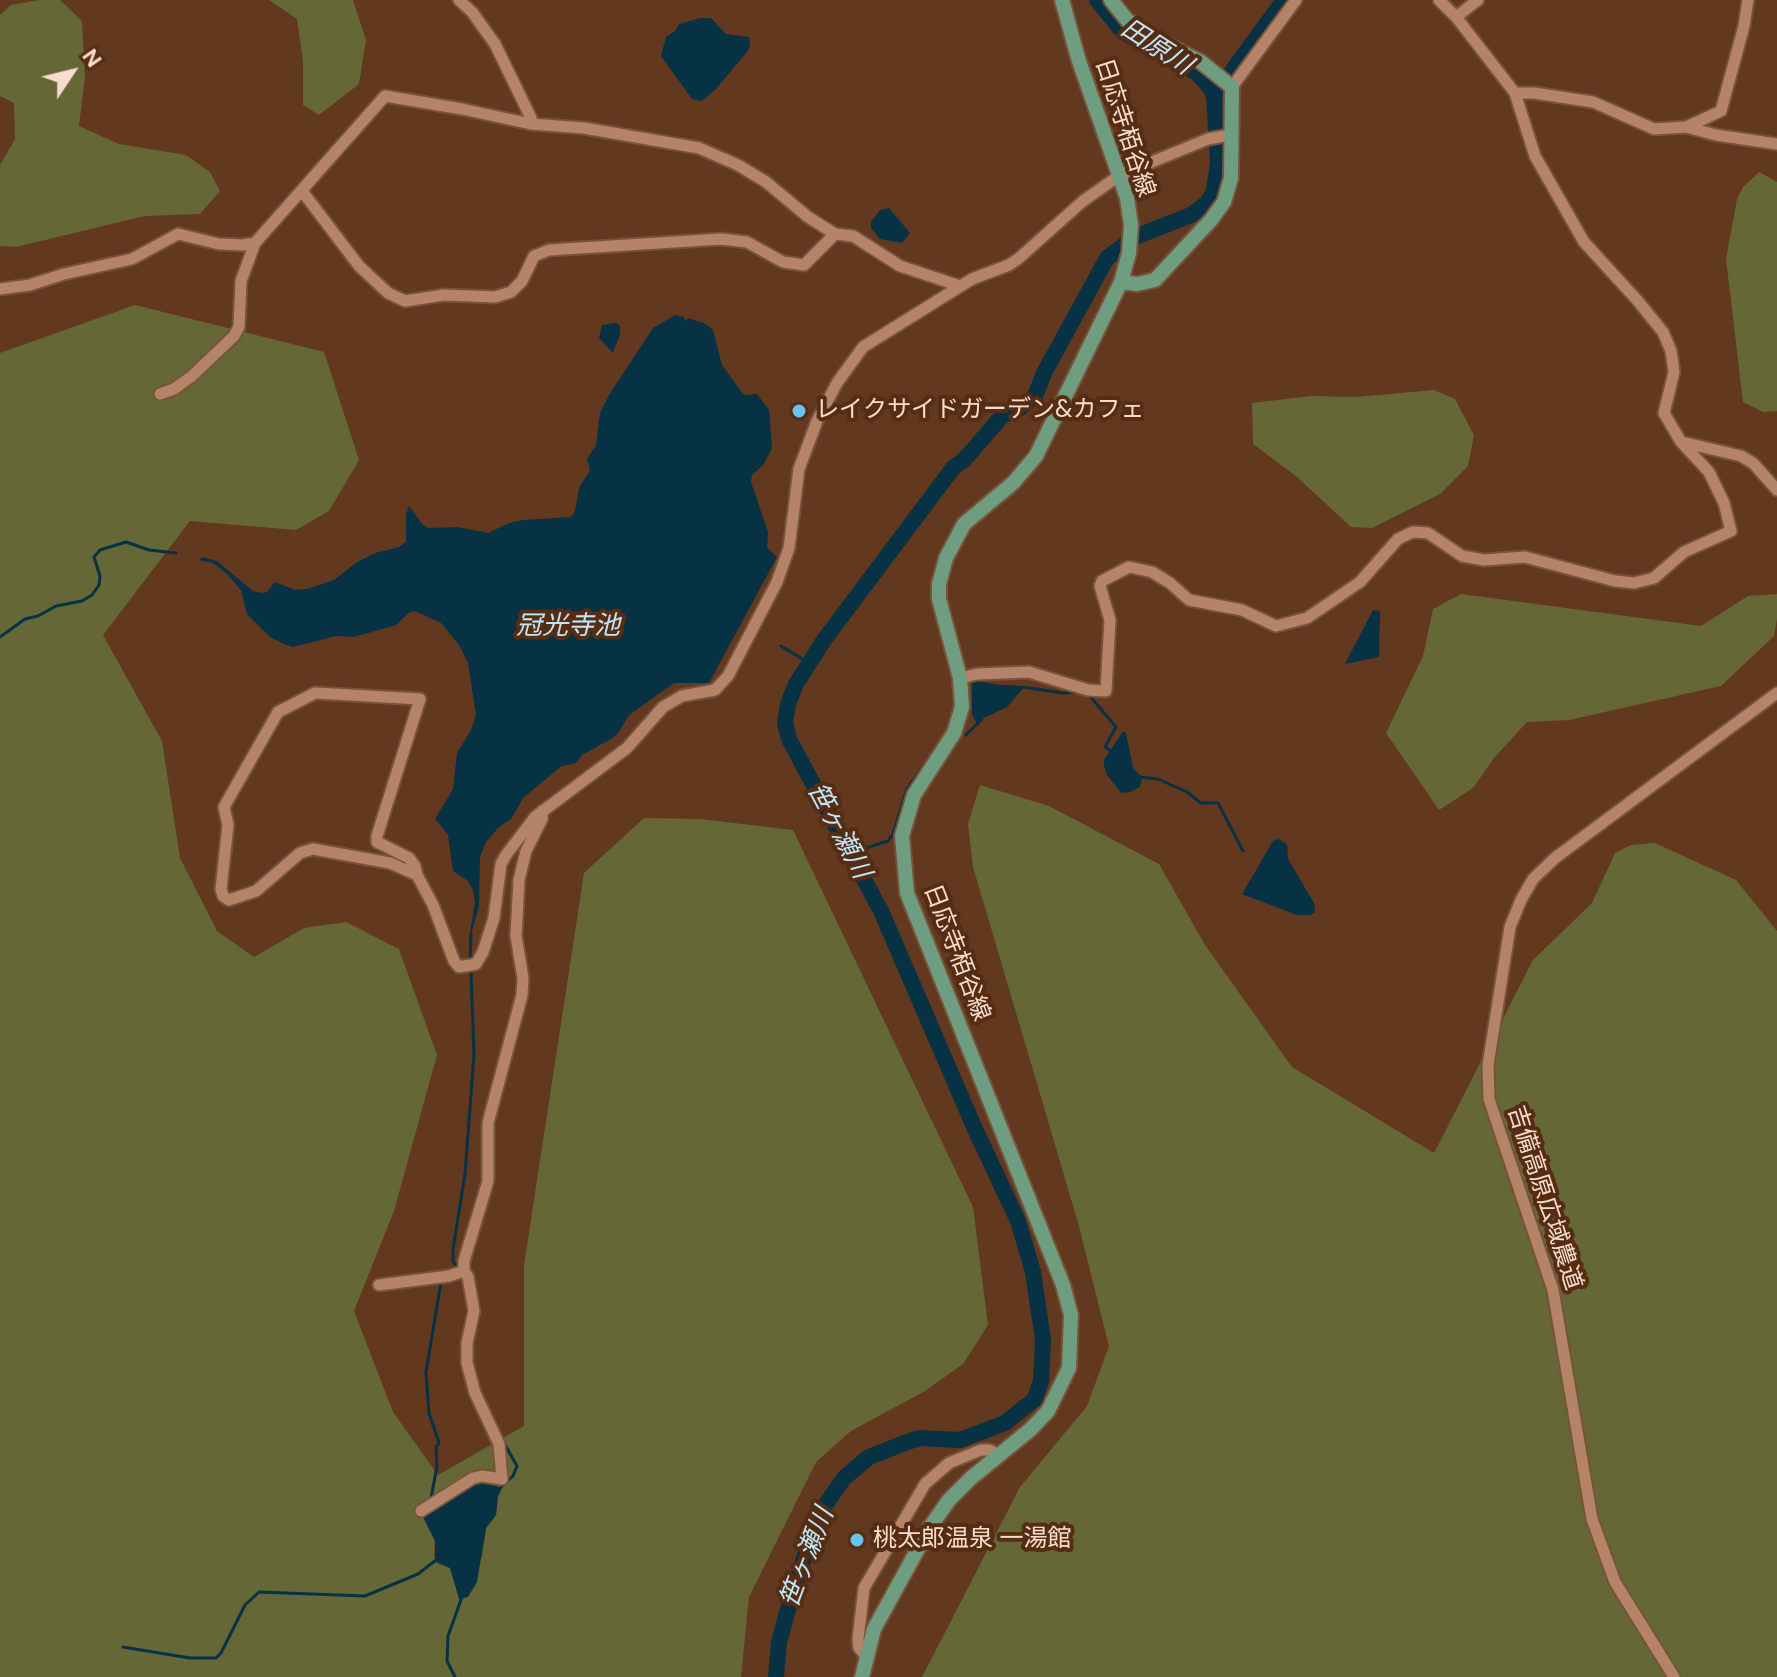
<!DOCTYPE html>
<html>
<head>
<meta charset="utf-8">
<style>
  body { margin:0 }
  #map { position:relative; width:1777px; height:1677px; overflow:hidden; background:#62381e; font-family:"DM Sans",sans-serif }
  canvas { display:block }
  .north { position:absolute; left:32px; top:32px; width:80px; height:80px; -webkit-text-stroke:6px #562d13; paint-order:stroke; rotate:55deg; font-size:22px; font-weight:700; line-height:32px; text-align:center; color:#f7ddce }
  .north::after { content:''; display:block; margin:auto; width:28px; height:36px; background:#f7ddce; clip-path:polygon(50% 0,100% 100%,50% 72%,0 100%) }
</style>
</head>
<body>
<div id="map">
<canvas width="1777" height="1677"></canvas>
<div class="north">N</div>
</div>
<script>
const c = document.querySelector('canvas').getContext('2d');
c.lineJoin = 'round';
function fill(path, color) { c.fillStyle = color; c.fill(path, 'evenodd'); }
const shape = rows => new Path2D(rows.map(r => 'M' + r).join(''));
function strokePath(path, color, width, dash) { c.strokeStyle = color; c.lineWidth = width; c.lineCap = dash ? 'butt' : 'round'; c.setLineDash(dash || []); c.stroke(path); }
function drawText(font, color, halo, rows, align = 'center') {
  c.font = font + ' "DM Sans","Noto Sans JP",sans-serif'; c.lineWidth = 8; c.setLineDash([]); c.textBaseline = 'middle'; c.strokeStyle = halo; c.fillStyle = color; for (const [text, x, y, turn = 0] of rows) {
    c.save(); c.translate(x, y); c.rotate((+turn || 0) * Math.PI / 180); c.textAlign = isNaN(turn) ? turn : align; if (halo) c.strokeText(text, 0, 0); c.fillText(text, 0, 0); c.restore();
  }
}
fill(shape([
  [40,0,60,0,82,21,85,77,79,126,119,144,186,155,210,172,220,191,200,214,145,216,16,247,0,246,0,165,15,139,14,103,0,96,0,15,11,5],
  [269,0,353,0,366,40,359,84,319,115,303,105,303,61,297,19],
  [1759,172,1777,182,1777,411,1763,412,1743,402,1726,259,1737,199,1743,187],
  [135,305,324,352,359,460,329,511,296,530,190,521,103,635,162,741,180,858,217,931,254,957,304,928,346,922,399,949,437,1055,394,1211,354,1311,393,1412,438,1475,524,1426,524,1265,584,873,644,818,700,819,793,830,973,1207,988,1325,963,1364,925,1391,851,1431,816,1462,749,1597,741,1677,0,1677,0,353],
  [501,1492,498,1495,496,1515,486,1528,482,1557,457,1590,450,1568,438,1564,434,1556,435,1541,428,1525],
  [1434,390,1455,399,1474,435,1468,466,1440,494,1372,528,1351,527,1297,477,1253,444,1252,403,1311,396,1356,397],
  [1461,594,1701,626,1748,596,1777,594,1777,619,1774,636,1721,686,1569,720,1527,722,1494,758,1473,788,1439,810,1386,733,1423,656,1433,609],
  [980,785,1049,806,1159,864,1205,945,1292,1067,1434,1153,1533,960,1592,903,1615,853,1631,845,1655,843,1736,880,1777,931,1777,1677,922,1677,1020,1487,1087,1406,1109,1346,1079,1226,973,867,968,824]
]), '#656737');
fill(shape([
  [701,18,711,18,726,34,749,37,750,45,748,51,716,89,702,101,692,99,661,56,666,37,675,31,679,24],
  [889,208,910,233,902,243,880,239,871,228,871,222,880,210],
  [675,315,684,317,686,321,688,318,704,323,713,330,722,365,744,395,757,394,769,410,772,448,764,464,752,475,751,482,768,532,767,548,777,557,709,683,674,683,629,715,619,732,611,739,582,755,576,763,562,766,524,797,511,819,498,828,486,842,480,857,479,906,468,946,475,902,473,890,468,881,453,871,448,835,435,819,453,789,457,753,471,730,476,715,468,663,459,645,441,623,415,611,410,612,396,625,354,637,336,636,293,647,286,645,270,637,247,614,241,590,226,573,213,563,199,560,202,557,217,561,253,591,261,593,267,592,275,582,295,590,307,589,334,580,357,562,375,553,399,547,406,542,406,515,409,506,423,525,429,528,458,527,488,533,509,523,523,520,571,517,575,511,579,488,590,470,587,459,596,445,600,413,609,395,653,328],
  [616,323,620,326,620,334,613,353,599,338,602,325],
  [1373,610,1380,611,1379,657,1345,664],
  [972,680,999,685,1025,686,1007,707,984,718,978,726,972,714],
  [1123,731,1126,733,1133,768,1142,777,1140,787,1130,792,1121,793,1107,775,1104,766,1104,760],
  [1278,839,1287,844,1288,859,1314,903,1315,912,1310,915,1297,915,1242,894,1273,841],
  [484,1482,502,1488,498,1496,496,1515,486,1528,477,1582,468,1597,459,1599,450,1568,435,1561,435,1541,422,1515,475,1484]
]), '#063244');
strokePath(shape([
  [0,637,25,619,38,616,56,606,82,601,92,595,99,585,100,576,94,557,100,550,126,542,149,550,176,553],
  [781,646,809,663],
  [1023,687,1063,693,1078,692],
  [1089,695,1116,727,1105,747,1111,751],
  [966,735,980,721],
  [1139,777,1158,779,1187,792,1201,803,1218,803,1243,851],
  [850,853,888,841,893,834,907,789,931,756],
  [470,962,471,934],
  [458,1268,453,1261,453,1249,465,1174,474,1054,471,972],
  [499,1434,517,1466,513,1476,499,1489],
  [431,1498,437,1466,436,1447,439,1443,429,1413,426,1372,441,1282,443,1281],
  [123,1647,190,1658,216,1658,221,1653,245,1605,259,1592,365,1596,418,1574,436,1560],
  [455,1677,447,1661,448,1636,462,1597]
]), '#063244', 3);
strokePath(shape([
  [1097,0,1123,32,1197,73,1209,86,1214,96],
  [776,1677,779,1642,794,1588,819,1514,844,1478,869,1457,907,1442,920,1438,960,1440,1005,1423,1035,1399,1041,1381,1043,1340,1033,1272,1018,1221,975,1129,881,911,789,739,785,723,788,704,796,684,824,640,953,468,965,459,1002,416,1019,409,1035,396,1044,373,1107,258,1135,237,1191,215,1207,203,1214,191,1218,162,1214,96,1284,0]
]), '#063244', 16);
const minor = shape([
  [459,0,472,12,495,44,531,118,531,124],
  [1439,0,1456,17,1515,93,1534,93,1593,102,1654,129,1686,127,1716,135,1777,144],
  [1456,17,1478,0],
  [1232,87,1296,0],
  [1686,127,1721,111,1744,26,1748,0],
  [302,191,359,266,388,293,405,301,444,295,495,297,511,292,522,281,534,256,549,250,721,239,747,242,783,262,804,265,835,234],
  [0,289,30,285,64,274,132,259,178,234,219,244,243,245,255,243,385,96,462,109,531,124,584,128,699,148,738,165,766,182,808,217,835,234,853,236,900,266,960,286],
  [160,394,174,389,192,376,234,336,239,327,241,281,255,243],
  [1682,442,1741,456,1753,463,1777,490],
  [960,678,977,674,1029,672,1088,690,1106,691,1110,620,1100,586,1102,581,1129,567,1152,572,1170,583,1189,600,1242,610,1276,626,1307,618,1360,582,1398,539,1413,532,1428,533,1462,556,1484,560,1525,557,1615,581,1634,583,1654,578,1684,552,1731,531,1724,503,1709,472,1681,442,1664,413,1674,372,1671,351,1663,332,1637,300,1584,242,1535,156,1515,93],
  [417,875,390,863,313,849,300,853,256,891,229,900,223,896,221,889,228,825,224,807,278,712,315,693,420,699,377,836,377,842,409,858,415,866,417,875,433,905,454,961,459,967,476,964,483,952,494,918,501,864,506,855,535,817,627,748,663,707,682,696,715,690,728,676,777,582,789,548,799,469,817,421,837,383,863,347,972,279,1009,265,1018,259,1083,201,1120,175,1208,139,1230,135],
  [379,1285,449,1276,464,1271],
  [421,1511,473,1478,482,1476,502,1479,499,1444,475,1393,467,1363,467,1343,474,1311,468,1277,464,1271,464,1261,488,1181,488,1123,522,995,523,978,516,936,519,880,526,851,542,819,542,811],
  [866,1656,859,1648,858,1639,864,1588,925,1484,949,1463,981,1450,989,1450,999,1455],
  [1674,1677,1615,1582,1592,1519,1553,1290,1489,1099,1488,1065,1510,927,1521,900,1533,879,1555,858,1777,693]
]);
const major = shape([
  [1111,0,1127,20,1148,35,1201,62,1232,87,1231,178,1224,202,1211,220,1155,280,1137,284,1121,282],
  [862,1677,874,1629,930,1527,949,1500,971,1478,1031,1429,1048,1411,1069,1368,1071,1315,1063,1285,907,893,902,836,914,795,954,733,962,707,960,678,939,599,939,584,946,558,964,524,1013,483,1036,456,1121,282,1129,253,1131,225,1127,198,1078,58,1062,0]
]);
strokePath(minor, '#77533c', 15);
strokePath(major, '#77533c', 18);
strokePath(minor, '#b48368', 11);
strokePath(major, '#6e9d7f', 14);
for (const [x, y, r, color] of [
  [799,411,8,"#67c4f0"],
  [857,1540,8,"#67c4f0"]
]) { const dot = new Path2D(); dot.arc(x, y, r, 0, 2 * Math.PI); c.fillStyle = color; c.fill(dot); strokePath(dot, '#562d13', 3); }
drawText('24px', '#f7ddce', '#562d13', [
  ["日応寺栢谷線",1124,128,72],
  ["日応寺栢谷線",956,953,69],
  ["吉備高原広域農道",1544,1198,72]
]);
drawText('24px', '#f7ddce', '#562d13', [
  ["レイクサイドガーデン&カフェ",815,411],
  ["桃太郎温泉 一湯館",873,1540]
], 'left');
drawText('italic 26px', '#bfe6fa', '#562d13', [
  ["田原川",1156,48,33],
  ["冠光寺池",568,627],
  ["笹ヶ瀬川",838,831,62],
  ["笹ヶ瀬川",808,1558,-69]
]);
</script>
</body>
</html>
